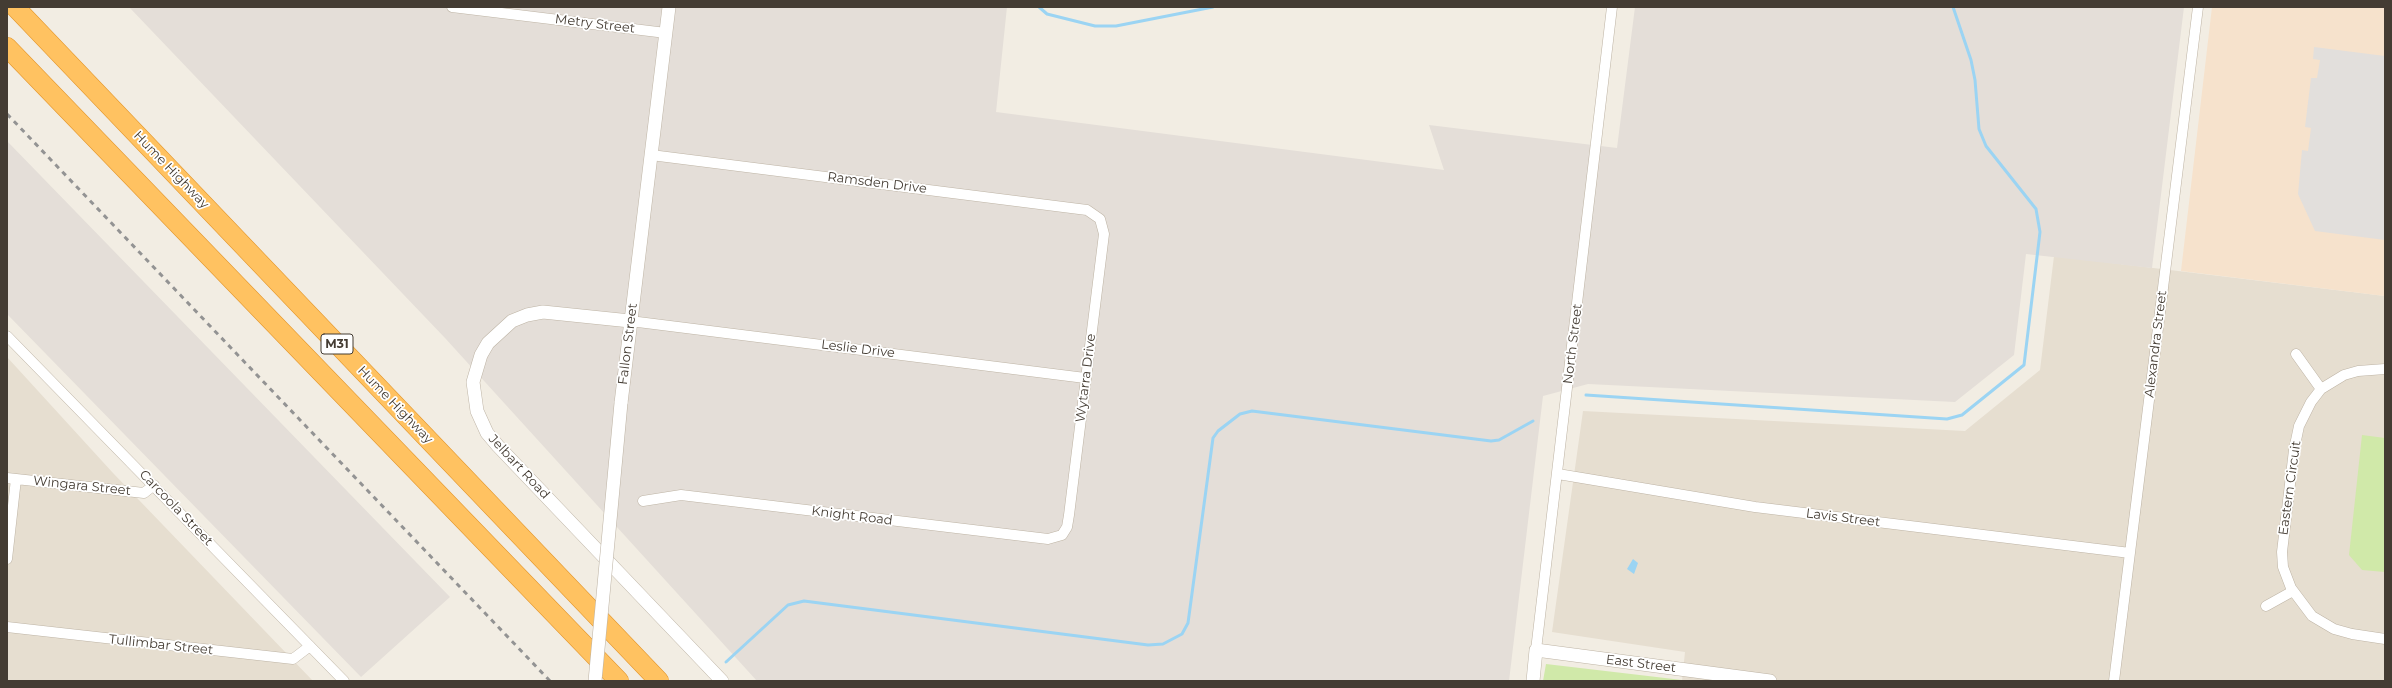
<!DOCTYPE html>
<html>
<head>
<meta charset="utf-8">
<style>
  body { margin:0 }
  #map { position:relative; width:2392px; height:688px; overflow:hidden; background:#f2ede3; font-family:Montserrat,sans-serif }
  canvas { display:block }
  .frame { position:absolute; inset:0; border:8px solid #443c33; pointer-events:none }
</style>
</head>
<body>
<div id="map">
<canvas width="2392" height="688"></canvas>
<div class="frame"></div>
</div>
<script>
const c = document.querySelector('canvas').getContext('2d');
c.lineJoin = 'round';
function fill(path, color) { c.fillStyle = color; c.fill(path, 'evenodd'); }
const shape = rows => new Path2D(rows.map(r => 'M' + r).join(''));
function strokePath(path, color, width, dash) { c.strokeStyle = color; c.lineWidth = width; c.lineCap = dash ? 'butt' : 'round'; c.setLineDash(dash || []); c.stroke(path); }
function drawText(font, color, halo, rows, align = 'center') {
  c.font = font + ' Montserrat,sans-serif'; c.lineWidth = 3.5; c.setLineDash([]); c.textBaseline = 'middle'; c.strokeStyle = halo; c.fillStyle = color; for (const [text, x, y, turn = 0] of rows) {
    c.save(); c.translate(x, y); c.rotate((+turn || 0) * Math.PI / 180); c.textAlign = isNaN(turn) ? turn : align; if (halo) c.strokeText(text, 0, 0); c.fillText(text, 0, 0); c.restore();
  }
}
fill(shape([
  [2054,256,2385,296,2385,681,1682,681,1685,652,1552,632,1583,411,1965,431,2040,370],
  [7,357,113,473,313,681,7,681]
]), '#e6ded0');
fill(shape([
  [2212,7,2385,7,2385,296,2181,271]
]), '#f6e2cc');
fill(shape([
  [129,7,1007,7,996,112,1444,170,1429,125,1617,148,1635,7,2184,7,2152,268,2026,254,2014,355,1955,402,1588,384,1543,396,1509,681,757,681,445,338],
  [7,141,450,597,361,677,7,314]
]), '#e4ded8');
fill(shape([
  [2362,435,2385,438,2385,572,2362,570,2349,555],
  [1546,664,1682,680,1682,681,1543,681]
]), '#d0e9a9');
fill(shape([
  [2314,47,2385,56,2385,240,2315,231,2298,194,2302,150,2308,151,2311,128,2305,127,2311,78,2317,78,2320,60,2313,59]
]), '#e2dfdc');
fill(shape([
  [1633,559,1638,563,1634,574,1627,569]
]), '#9bd4f3');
strokePath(shape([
  [1039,7,1047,14,1095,26,1116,26,1213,7],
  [1586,395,1947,419,1962,415,2024,365,2040,232,2036,209,1986,146,1979,129,1975,80,1971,60,1953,7],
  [726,662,788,605,804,601,1148,645,1163,644,1182,634,1188,623,1213,438,1218,431,1240,414,1252,411,1491,441,1499,440,1533,421]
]), '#9bd4f3', 3);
const minor = shape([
  [452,7,666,33],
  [630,321,1085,378],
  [7,336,344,681],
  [2296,354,2321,389],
  [2385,369,2358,371,2344,375,2321,389,2311,402,2299,426,2294,450,2282,552,2283,567,2291,588,2312,616,2334,629,2352,634,2385,639],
  [1558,474,1755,507,2130,553],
  [7,478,144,493,154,485],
  [643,501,681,495,1048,539,1062,535,1067,527,1069,515,1104,234,1100,219,1087,210,651,155],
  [7,559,16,479],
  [2266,606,2293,591],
  [7,627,293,659,310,646],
  [1536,650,1612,7],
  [2114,681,2198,7]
]);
const tertiary = shape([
  [630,321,543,312,527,315,512,321,488,343,481,355,473,382,477,411,487,433,498,446,722,681],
  [621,403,669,7],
  [1533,681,1536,650,1770,681]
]);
const motorway = shape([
  [15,7,659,681],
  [7,47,619,681]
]);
strokePath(minor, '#beb4a5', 11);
strokePath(tertiary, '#beb4a5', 14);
strokePath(motorway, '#e3962c', 20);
strokePath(minor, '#fff', 10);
strokePath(tertiary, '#fff', 13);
strokePath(motorway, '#ffc261', 19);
strokePath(shape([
  [7,114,550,681]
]), '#939393', 3, [5, 5]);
const tertiaryBridge = shape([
  [595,681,621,403]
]);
strokePath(tertiaryBridge, '#beb4a5', 14, []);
strokePath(tertiaryBridge, '#fff', 13);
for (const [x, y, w] of [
  [337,344,32]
]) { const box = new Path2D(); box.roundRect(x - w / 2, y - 10, w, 20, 3); c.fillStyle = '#fff'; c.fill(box); strokePath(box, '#443c33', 1); }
drawText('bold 12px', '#443c33', null, [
  ["M31",337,344]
]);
drawText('13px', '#443c33', '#fff', [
  ["Metry Street",595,24,7],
  ["Hume Highway",171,170,46],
  ["Ramsden Drive",877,183,7],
  ["Fallon Street",628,344,-83],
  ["North Street",1573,344,-83],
  ["Alexandra Street",2156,344,-83],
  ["Leslie Drive",858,349,7],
  ["Wytarra Drive",1086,378,-83],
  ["Hume Highway",395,405,46],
  ["Jelbart Road",519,467,47],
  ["Wingara Street",82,486,6],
  ["Eastern Circuit",2290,488,-82],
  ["Carcoola Street",176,508,46],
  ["Knight Road",852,516,7],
  ["Lavis Street",1843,518,7],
  ["Tullimbar Street",161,645,6],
  ["East Street",1641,664,7]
]);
</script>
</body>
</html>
